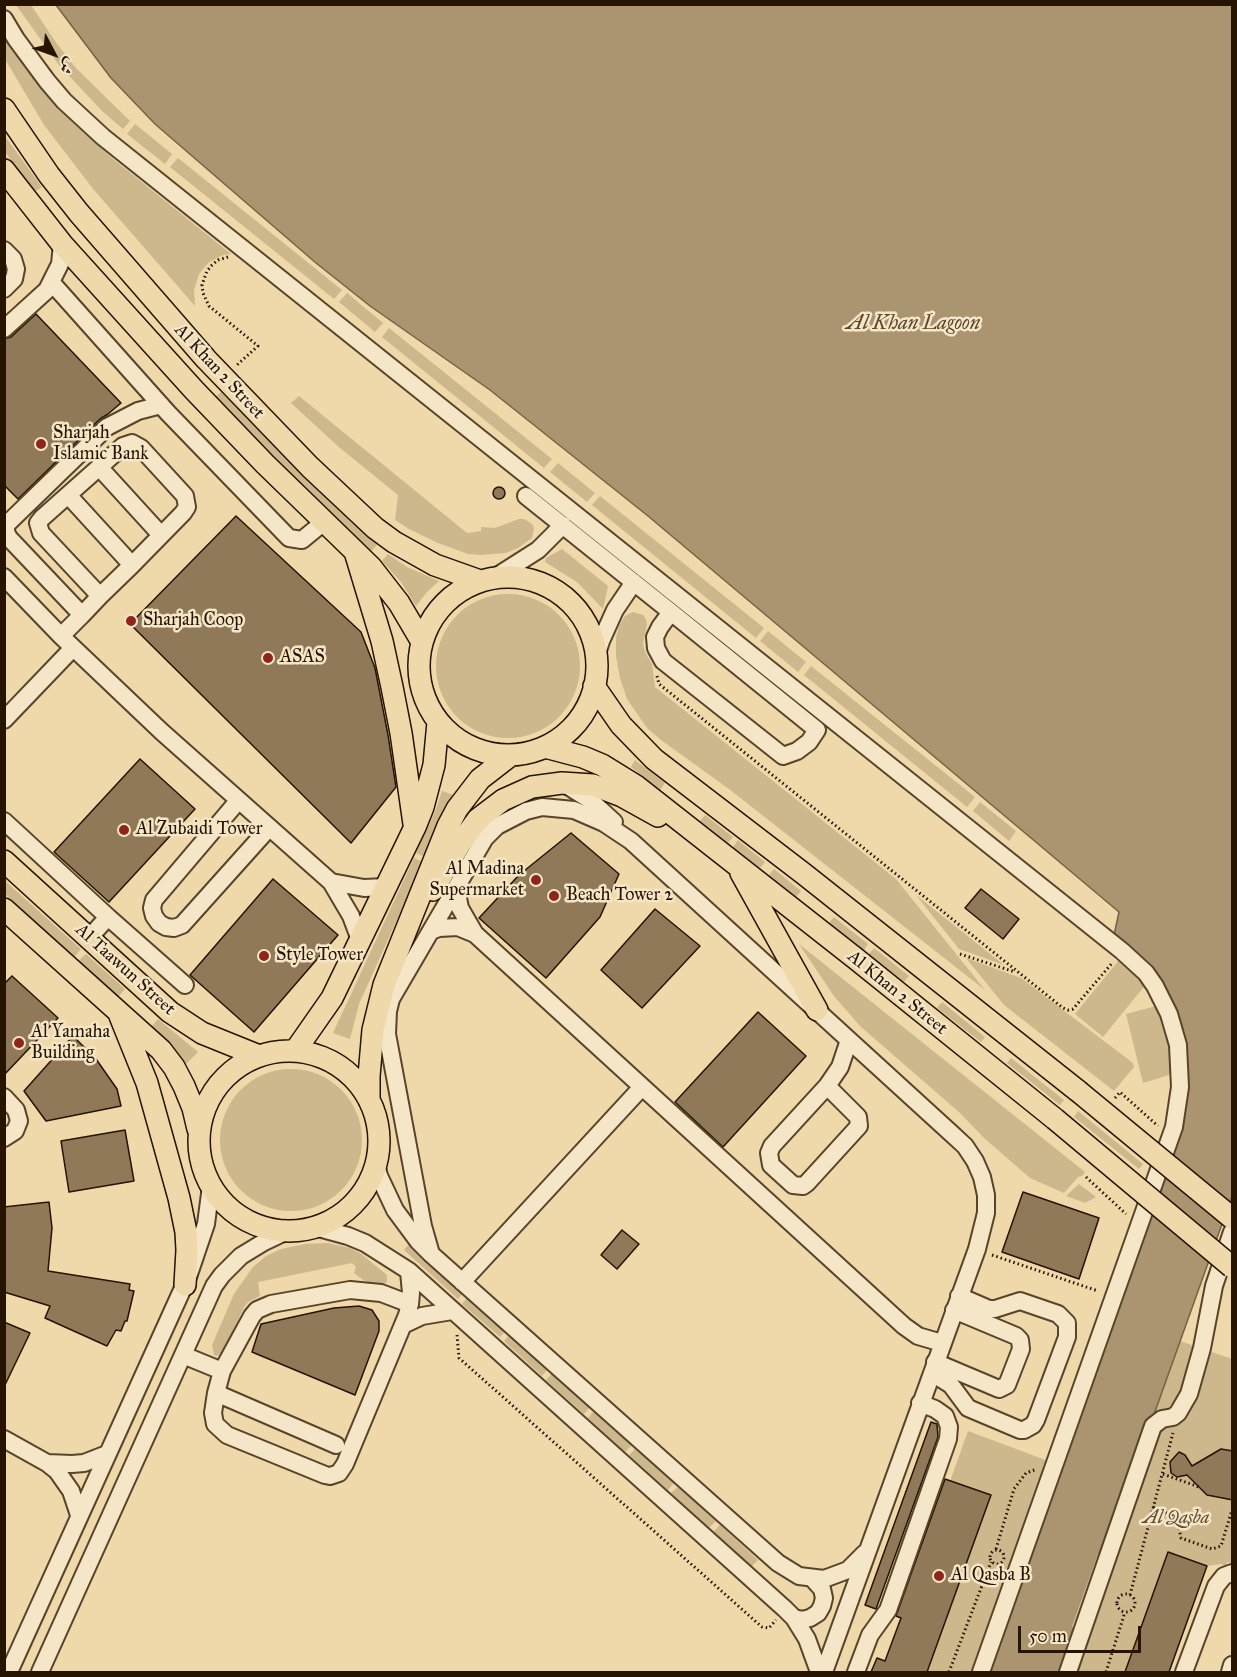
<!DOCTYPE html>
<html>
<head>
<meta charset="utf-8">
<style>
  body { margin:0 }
  #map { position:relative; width:1237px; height:1677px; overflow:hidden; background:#efd8a9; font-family:"IM FELL Great Primer",Amiri,serif }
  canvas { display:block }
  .frame { position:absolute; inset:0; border:6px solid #261300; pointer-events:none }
  .north { position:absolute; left:24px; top:24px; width:60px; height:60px; -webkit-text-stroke:4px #f5e6c7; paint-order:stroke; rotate:131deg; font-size:16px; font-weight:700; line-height:24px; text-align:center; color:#261300 }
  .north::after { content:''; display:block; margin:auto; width:21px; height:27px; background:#261300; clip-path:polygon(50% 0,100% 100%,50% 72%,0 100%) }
  .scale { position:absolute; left:1018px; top:1626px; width:123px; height:27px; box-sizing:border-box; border:3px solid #261300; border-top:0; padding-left:8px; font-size:18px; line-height:21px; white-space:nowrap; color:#261300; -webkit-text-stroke:4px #f5e6c7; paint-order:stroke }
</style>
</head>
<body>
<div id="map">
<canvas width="1237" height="1677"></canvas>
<div class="frame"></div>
<div class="north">ش</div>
<div class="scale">50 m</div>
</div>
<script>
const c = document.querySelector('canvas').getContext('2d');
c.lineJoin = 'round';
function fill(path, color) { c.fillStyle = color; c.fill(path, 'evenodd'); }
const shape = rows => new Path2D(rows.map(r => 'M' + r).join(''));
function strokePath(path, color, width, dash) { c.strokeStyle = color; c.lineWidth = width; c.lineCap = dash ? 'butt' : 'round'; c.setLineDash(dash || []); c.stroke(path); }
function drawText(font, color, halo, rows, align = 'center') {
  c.font = font + ' "IM FELL Great Primer",serif'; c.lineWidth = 5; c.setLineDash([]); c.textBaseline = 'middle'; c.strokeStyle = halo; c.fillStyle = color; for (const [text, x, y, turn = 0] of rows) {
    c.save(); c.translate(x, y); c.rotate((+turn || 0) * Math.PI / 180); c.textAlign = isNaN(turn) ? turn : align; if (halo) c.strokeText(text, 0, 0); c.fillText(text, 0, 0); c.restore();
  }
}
fill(shape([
  [16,5,31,5,57,44,76,68,130,121,123,129,102,111,59,65],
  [4,32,20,60,68,118,112,158,231,254,223,255,209,262,199,274,194,290,195,306,94,190,44,125,5,59],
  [135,124,172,154,165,164,127,134],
  [4,135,42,187,34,192,5,152],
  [178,158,342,290,334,299,170,167],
  [347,293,383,323,375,332,339,302],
  [389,328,552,459,544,468,382,337],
  [221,392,298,470,378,544,371,551,331,514,213,399],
  [299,396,467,533,481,531,481,527,495,528,519,519,524,519,532,524,534,529,532,538,518,548,506,553,481,555,468,554,438,543,409,529,395,520,398,495,340,448,291,403],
  [558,463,595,493,587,502,550,472],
  [600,496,764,628,756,638,592,505],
  [562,549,608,586,603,609,577,582,545,562,546,558],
  [388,554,407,567,439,581,427,592,416,606,401,582,382,561],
  '436 666a72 72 0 1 1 144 0a72 72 0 1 1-144 0Z',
  [633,612,643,615,646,619,647,624,643,644,645,652,652,664,655,687,896,879,985,990,729,789,661,740,647,728,627,699,620,678,616,656,616,638,619,626,625,616],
  [768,631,806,662,798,672,760,641],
  [811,666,975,797,967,807,804,675],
  [635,760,665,783,660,790,631,767],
  [442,791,453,795,425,857,416,853,435,812],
  [980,802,1016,831,1009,841,973,811],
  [705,815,733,837,728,843,700,821],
  [738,840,765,862,760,868,733,847],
  [414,858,423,862,359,1004,350,1039,333,1033],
  [774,869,801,891,796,897,769,875],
  [4,880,81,949,74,957,5,894],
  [916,895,1004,965,959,949],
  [834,917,868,944,864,950,829,923],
  [799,944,1085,1172,1082,1176,1078,1177,1064,1193,1030,1178,984,1138,960,1113,860,1026,834,996],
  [874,948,909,976,904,982,869,954],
  [86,954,125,989,118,997,78,961],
  [966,958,1021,978,1133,1063,1134,1067,1114,1091,1004,1005],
  [1119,960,1147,983,1103,1037,1075,1014],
  [942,1002,985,1037,981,1042,937,1008],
  [1160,1005,1175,1073,1143,1083,1126,1014],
  [158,1019,198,1052,184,1066,169,1045,151,1027],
  [1011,1058,1064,1100,1060,1105,1007,1063],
  '220 1140a71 71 0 1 1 142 0a71 71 0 1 1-142 0Z',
  [1078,1111,1143,1164,1139,1169,1074,1117],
  [1079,1184,1096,1197,1085,1203,1066,1196],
  [328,1243,350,1248,360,1253,387,1275,387,1282,383,1285,375,1285,363,1280,354,1273,356,1267,352,1263,258,1282,260,1296,248,1302,244,1307,225,1349,217,1356,214,1355,212,1345,234,1294,253,1267,266,1256,281,1249,305,1244],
  [410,1243,464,1292,458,1299,404,1250],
  [469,1296,506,1330,500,1337,462,1304],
  [510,1334,548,1369,542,1376,504,1341],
  [1180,1341,1232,1359,1232,1563,1227,1562,1226,1566,1221,1564,1207,1566,1169,1672,1062,1672],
  [553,1372,590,1407,584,1414,546,1380],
  [594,1411,632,1445,625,1452,588,1418],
  [968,1431,1059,1465,985,1672,871,1672,877,1658,886,1661],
  [636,1448,674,1483,668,1490,629,1455],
  [678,1487,716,1521,709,1528,671,1493],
  [720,1525,758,1560,751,1567,713,1532]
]), '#cdb78c');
const water = shape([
  [56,5,1232,5,1232,1196,1062,1672,985,1672,1174,1140,1184,1041,1114,935,1119,912,648,516,490,390,370,306,316,263,155,124,111,78,56,5]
]);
fill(water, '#ab9570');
strokePath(water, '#766143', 1.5);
fill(shape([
  [1098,1554,1100,1555,1078,1629,1072,1627]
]), '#efd8a9');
const building = shape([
  [36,314,121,403,108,414,100,419,18,499,4,485,4,339,11,337,36,314],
  '493 493a6 6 0 1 1 12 0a6 6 0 1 1-12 0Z',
  [236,516,361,632,375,668,388,735,396,787,351,843,130,624,236,516],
  [140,759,195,809,109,902,54,852,140,759],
  [571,833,619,874,600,917,546,978,479,918,519,875,571,833],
  [273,879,338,935,254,1032,190,975,273,879],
  [981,889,1019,919,1003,939,965,908,981,889],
  [655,909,700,946,642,1008,601,970,655,909],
  [12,976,58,1018,4,1075,4,984,12,976],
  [758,1012,806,1056,723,1147,675,1102,758,1012],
  [73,1036,87,1050,89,1049,117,1089,121,1106,46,1121,24,1091,73,1036],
  [125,1130,134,1181,69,1192,61,1141,125,1130],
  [1023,1192,1099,1218,1079,1279,1002,1252,1023,1192],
  [49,1202,52,1228,48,1271,130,1284,129,1290,134,1291,127,1321,125,1321,121,1331,116,1330,107,1346,45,1318,50,1306,4,1292,4,1207,49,1202],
  [622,1230,639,1244,617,1269,601,1255,622,1230],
  [359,1306,372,1310,379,1321,379,1331,355,1395,252,1352,261,1324,334,1308,359,1306],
  [4,1322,30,1333,4,1387,4,1322],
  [931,1422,937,1424,938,1437,876,1609,865,1605,931,1422],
  [1221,1449,1233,1451,1233,1500,1207,1495,1187,1475,1177,1477,1171,1473,1170,1462,1179,1452,1185,1455,1192,1466,1221,1449],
  [945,1479,991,1495,927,1672,871,1672,877,1658,885,1661,901,1618,896,1616,945,1479],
  [1168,1552,1207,1566,1169,1672,1125,1672,1168,1552]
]);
fill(building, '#8f7958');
strokePath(building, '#261300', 1.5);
const minor = shape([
  [4,19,16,39,47,81,64,101,103,137,1122,951,1146,973,1155,986,1169,1014,1178,1045,1180,1087,1174,1127,981,1672],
  [4,250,13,259,16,269,14,279,4,289],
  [52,283,168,413,289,538,302,540,324,522],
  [4,329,47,290,60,264,62,244],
  [99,467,161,535],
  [68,495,132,565],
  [526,496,671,612],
  [4,577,61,636,162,732,331,882,351,916,360,940],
  [494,578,538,550,563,525],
  [671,612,817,730,809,742,797,751,783,756,663,661,656,648,655,637,660,627,671,612],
  [82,615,9,538,6,532,6,525,107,427,138,411,161,405],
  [61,636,82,615,100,596,132,565,183,513,187,507,185,496,141,448,132,443,123,446,42,518,38,523,41,533,100,596],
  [596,657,601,641,615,610,634,582],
  [4,720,73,648],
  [563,783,590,800,614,822],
  [238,801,154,900,152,908,154,916,159,923,166,927,174,928,182,925,269,828],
  [4,821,108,917,89,938],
  [331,882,364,888,386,887],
  [456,888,460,908,475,934,904,1326,918,1336,942,1343],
  [108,917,185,985],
  [431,931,439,928,458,927,475,934],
  [827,1086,858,1117,859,1126,807,1183,803,1186,793,1185,771,1165,769,1153,772,1146,827,1086],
  [827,1086,840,1067,849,1040],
  [4,1097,16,1110,19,1121,15,1131,4,1138],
  [376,1164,379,1176,395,1210,418,1241,431,1254,778,1563,799,1576,824,1579,848,1570,865,1553],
  [315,1227,348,1236,365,1243,409,1271,785,1609,794,1618,807,1639,819,1672],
  [431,1254,423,1226,387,1034,388,1011,391,999,485,838,497,826,526,811,542,807,574,810,604,823,631,841,952,1134,965,1146,975,1161,982,1177,986,1195,986,1213,977,1249,824,1672],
  [409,1271,411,1293,410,1304,407,1315,345,1464,339,1473,330,1476,325,1475,227,1435,215,1424,213,1413,216,1393,222,1371,252,1316,257,1310,271,1304,350,1290,381,1293,410,1304],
  [462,1282,642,1087],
  [403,1325,422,1316,452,1311],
  [183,1355,222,1371],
  [935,1362,999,1389,1007,1385,1021,1349,1020,1340,1016,1336,954,1310],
  [932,1373,951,1385,968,1408,1020,1430,1024,1430,1033,1425,1036,1420,1067,1337,1067,1323,1058,1314,1020,1301,995,1309,989,1309,959,1296],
  [216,1393,336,1445],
  [4,1439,47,1463,57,1471,71,1491,79,1515],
  [47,1463,72,1464,84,1463,107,1454],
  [794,1618,802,1620,810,1618,818,1613,822,1606,824,1598,822,1589,812,1578],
  [9,1672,188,1277,206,1224,211,1186],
  [40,1672,214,1286,222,1275,241,1256,264,1242,287,1231],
  [856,1672,870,1635,888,1610,948,1439,949,1427,945,1416,935,1409,920,1403],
  [1068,1672,1153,1426,1162,1419,1173,1417,1178,1413,1189,1394,1202,1348,1214,1286,1232,1232],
  [1184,1672,1216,1586,1224,1576,1232,1573],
  [1230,1672,1232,1665]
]);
const major = shape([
  [4,109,49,175,79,213,206,359,310,467,375,528,394,542,435,565,480,581],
  [4,170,62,244,194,390,265,464,371,567,399,603,422,642],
  [356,555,382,641,392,687,401,733,414,824],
  '419 666a89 89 0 1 1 178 0a89 89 0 1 1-178 0Z',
  [594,686,621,725,654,759,804,874,1078,1091],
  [545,747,583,757,602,765,636,786,855,958,1055,1119],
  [4,861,170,1012,202,1033,259,1056],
  [741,873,817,1010],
  [433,890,460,844,478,819,503,800,532,787,562,783,593,785,622,796,658,816],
  [4,909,161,1050,174,1067,184,1086,193,1108,198,1129],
  [120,1016,147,1083,179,1198,186,1232,187,1250,185,1285],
  [295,1051,332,998,415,827,423,807,434,765,438,722],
  '199 1141a90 90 0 1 1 180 0a90 90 0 1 1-180 0Z',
  [369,1100,369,1076,373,1030,384,985,448,826,457,809,480,779,511,755]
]);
strokePath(minor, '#58442a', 20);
strokePath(major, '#261300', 24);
strokePath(shape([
  [228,257,218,260,212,265,207,271,202,285,203,293,209,306,258,346,237,365],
  [657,676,659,684,1063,1008,1068,1010,1073,1009,1113,962],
  [960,954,1015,972],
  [1115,1098,1120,1092,1158,1126],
  [1086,1177,1126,1214],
  [992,1255,1098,1291],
  [457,1335,459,1358,762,1627,769,1628,776,1620],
  [1163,1474,1199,1487],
  [1153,1507,1173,1516,1178,1523,1181,1538,1212,1549,1221,1546,1232,1510],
  [996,1549,1014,1489,1026,1473,1037,1469],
  '990 1557a7 7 0 1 1 14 0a7 7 0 1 1-14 0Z',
  '1117 1603a9 9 0 1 1 18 0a9 9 0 1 1-18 0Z',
  [1130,1595,1173,1433],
  [949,1672,991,1562],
  [1106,1672,1125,1612]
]), '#261300', 3, [1.5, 3]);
strokePath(minor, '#f5e6c7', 16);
strokePath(major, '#efd8a9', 21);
const majorBridge = shape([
  [1078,1091,1232,1218],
  [1055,1119,1232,1267]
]);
strokePath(majorBridge, '#261300', 24, []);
strokePath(majorBridge, '#efd8a9', 21);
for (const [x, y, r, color] of [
  [41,444,6,"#8f2418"],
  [131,621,6,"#8f2418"],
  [268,658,6,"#8f2418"],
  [124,830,6,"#8f2418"],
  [536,880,6,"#8f2418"],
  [554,896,6,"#8f2418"],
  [264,956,6,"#8f2418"],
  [19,1043,6,"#8f2418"],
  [939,1576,6,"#8f2418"]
]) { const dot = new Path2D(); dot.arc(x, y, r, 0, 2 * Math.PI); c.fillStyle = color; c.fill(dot); strokePath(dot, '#f5e6c7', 2); }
drawText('18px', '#261300', '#f5e6c7', [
  ["Al Khan 2 Street",219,372,47],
  ["Al Taawun Street",125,970,42],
  ["Al Khan 2 Street",897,993,39]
]);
drawText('18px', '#261300', '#f5e6c7', [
  ["Sharjah",53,434],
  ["Islamic Bank",53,455],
  ["Sharjah Coop",143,621],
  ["ASAS",280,658],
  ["Al Zubaidi Tower",136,830],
  ["Al Madina",524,870,"right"],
  ["Supermarket",524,891,"right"],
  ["Beach Tower 2",566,896],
  ["Style Tower",276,956],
  ["Al Yamaha",31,1033],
  ["Building",31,1054],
  ["Al Qasba B",951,1576]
], 'left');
drawText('italic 18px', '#604c31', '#f5e6c7', [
  ["Al Qasba",1176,1519]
]);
drawText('italic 20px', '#5b472d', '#f5e6c7', [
  ["Al Khan Lagoon",913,324]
]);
</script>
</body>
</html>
